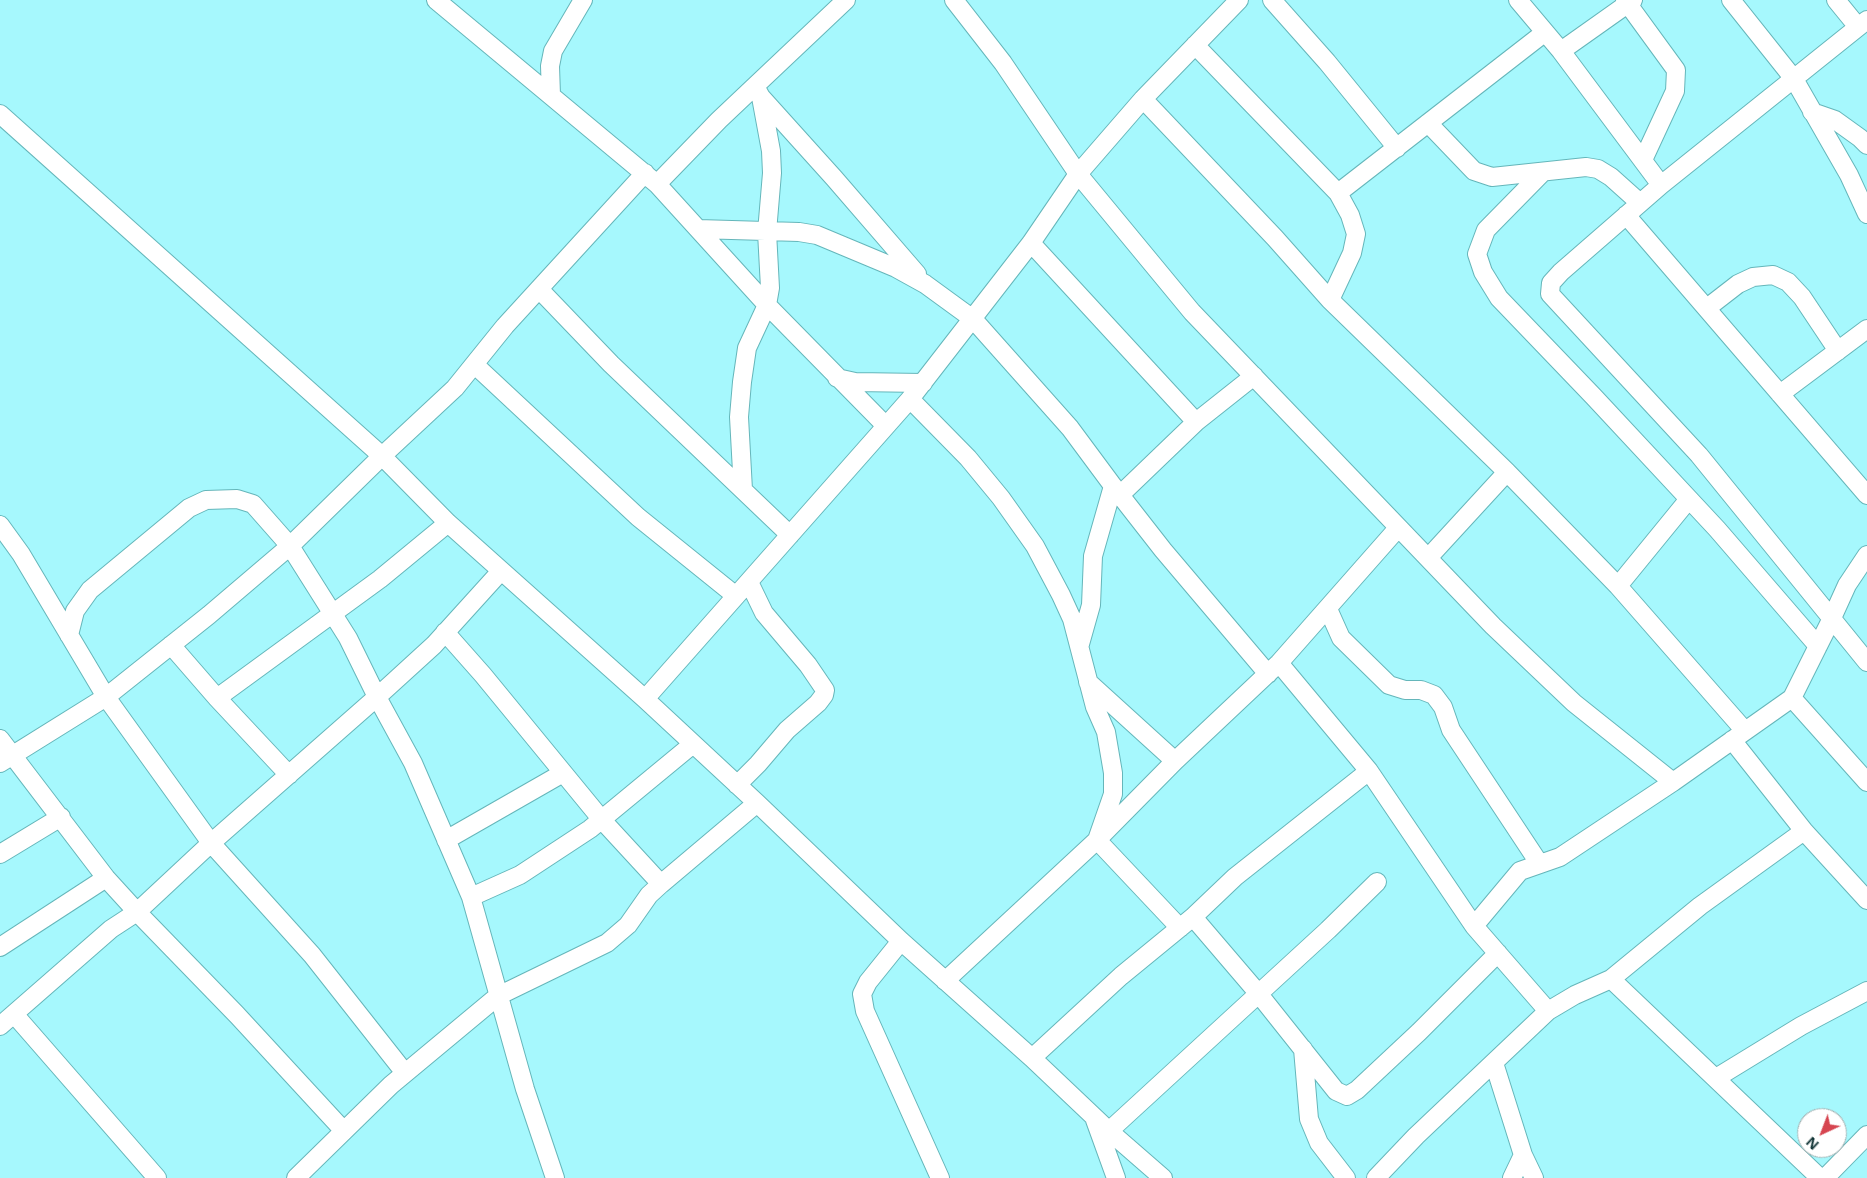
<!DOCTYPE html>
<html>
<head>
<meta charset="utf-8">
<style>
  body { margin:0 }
  #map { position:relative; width:1867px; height:1178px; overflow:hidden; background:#a6f8fd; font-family:"Noto Sans",sans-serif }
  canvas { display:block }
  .north { position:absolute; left:1797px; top:1108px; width:50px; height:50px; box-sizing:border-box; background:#fff; border:1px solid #9fadae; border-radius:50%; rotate:223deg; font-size:14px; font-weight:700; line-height:20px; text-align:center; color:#103335 }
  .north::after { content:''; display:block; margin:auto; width:18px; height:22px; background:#d64550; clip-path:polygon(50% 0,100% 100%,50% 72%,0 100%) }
</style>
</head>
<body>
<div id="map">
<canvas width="1867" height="1178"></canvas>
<div class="north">N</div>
</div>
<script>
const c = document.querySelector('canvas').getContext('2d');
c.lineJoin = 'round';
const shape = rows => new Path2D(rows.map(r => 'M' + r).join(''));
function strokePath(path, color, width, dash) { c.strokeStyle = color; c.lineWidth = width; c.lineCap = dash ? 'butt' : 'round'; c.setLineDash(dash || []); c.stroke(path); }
const minor = shape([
  [436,0,657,184,767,305,886,426],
  [954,0,1003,63,1078,174,1192,312,1493,626,1574,703,1673,782],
  [1272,0,1327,62,1397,148],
  [1518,0,1561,51,1661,185],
  [1625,0,1676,70,1675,91,1643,160],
  [1731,0,1794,79,1849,175,1867,214],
  [1836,0,1858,27],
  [1867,20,1661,185,1561,272,1551,283,1550,294,1699,455,1867,662],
  [1195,45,1338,193,1350,215,1356,234,1352,253,1330,300],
  [1561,51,1633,0],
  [551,95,550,66,553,51,583,0],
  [761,97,834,178,917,274],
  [1143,99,1275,238,1330,300,1507,472,1618,586,1745,731],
  [1812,112,1835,120,1860,138,1867,145],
  [0,114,382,456,448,523,645,699,757,803,901,941,1032,1058,1109,1131,1163,1178],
  [1428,123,1474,171,1492,177,1586,167,1598,169,1611,177,1640,203],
  [1542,173,1486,230,1477,254,1483,272,1499,298,1594,397,1717,529,1818,646],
  [657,184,719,120,846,0],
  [1338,193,1544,33],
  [1626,215,1867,495],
  [698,229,799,232,817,235,896,268,925,284,973,319,1070,428,1113,486,1163,550,1268,674],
  [1031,243,1196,422],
  [539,289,611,364,790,535],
  [1707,308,1738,284,1753,277,1773,275,1788,282,1802,297,1838,351],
  [475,365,638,517,736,596],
  [837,378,855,382,923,383],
  [1780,394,1867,329],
  [910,399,968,458,1001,498,1035,546,1061,595,1072,619,1095,707,1106,732,1113,773,1113,794,1097,840,1180,928],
  [743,490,739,417,742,382,747,348,767,305,770,288,767,232,772,173,771,151,761,97,755,86],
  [1120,495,1196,422,1254,376],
  [0,525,21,554,106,697,211,843,312,955,405,1073],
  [1428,558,1507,472],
  [1618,586,1689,499],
  [1328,609,1341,638,1389,685,1405,690,1421,690,1434,695,1443,707,1451,730,1539,863],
  [445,632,483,675,602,820,661,884],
  [69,635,75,611,90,590,189,508,206,500,237,499,253,504,290,546,348,638,377,697,413,763,471,897,525,1089,555,1178],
  [1080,644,1091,605,1093,556,1113,486],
  [171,645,217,698,289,775],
  [1279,663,1369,771,1474,926],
  [1088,682,1175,761],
  [217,698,380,579,448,523],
  [1792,698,1867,782],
  [645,699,910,399,1031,243,1078,174,1143,99,1239,0],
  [0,739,106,878,137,912,237,1015,344,1131],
  [1732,740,1804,831,1867,900],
  [0,763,106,697,209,615,290,546,382,456,455,388,505,326,645,173],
  [737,785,758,764,787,730,818,703,824,695,825,690,808,665,764,613,749,582],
  [446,840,563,773],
  [0,854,61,817],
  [471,897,520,875,590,829,693,744],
  [1193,917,1258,993,1336,1091,1347,1096,1357,1090,1419,1032,1498,953],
  [901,941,868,982,862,994,865,1011,940,1178],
  [0,947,106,878],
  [1611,979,1820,1178],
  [945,981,1097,840,1175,761,1279,663,1398,528],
  [1548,1011,1474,926,1520,871,1560,857,1673,782,1792,698,1832,618,1847,585,1867,555],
  [14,1014,157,1178],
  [0,1026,111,929,137,912,211,843,377,697,434,645,501,571],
  [1303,1049,1309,1119,1319,1143,1346,1178],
  [1032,1058,1121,976,1193,917,1235,877,1369,771],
  [1494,1063,1523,1155,1534,1178],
  [1716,1078,1801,1026,1867,991],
  [1095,1120,1116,1178],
  [1109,1131,1328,930,1377,882],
  [296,1178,391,1085,498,996,607,943,628,925,649,895,661,884,757,803],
  [1376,1178,1416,1136,1548,1011,1575,995,1611,979,1700,906,1804,831],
  [1512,1178,1523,1155],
  [1825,1178,1867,1135]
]);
strokePath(minor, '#65b6ba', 20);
strokePath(minor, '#fff', 18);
</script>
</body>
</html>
